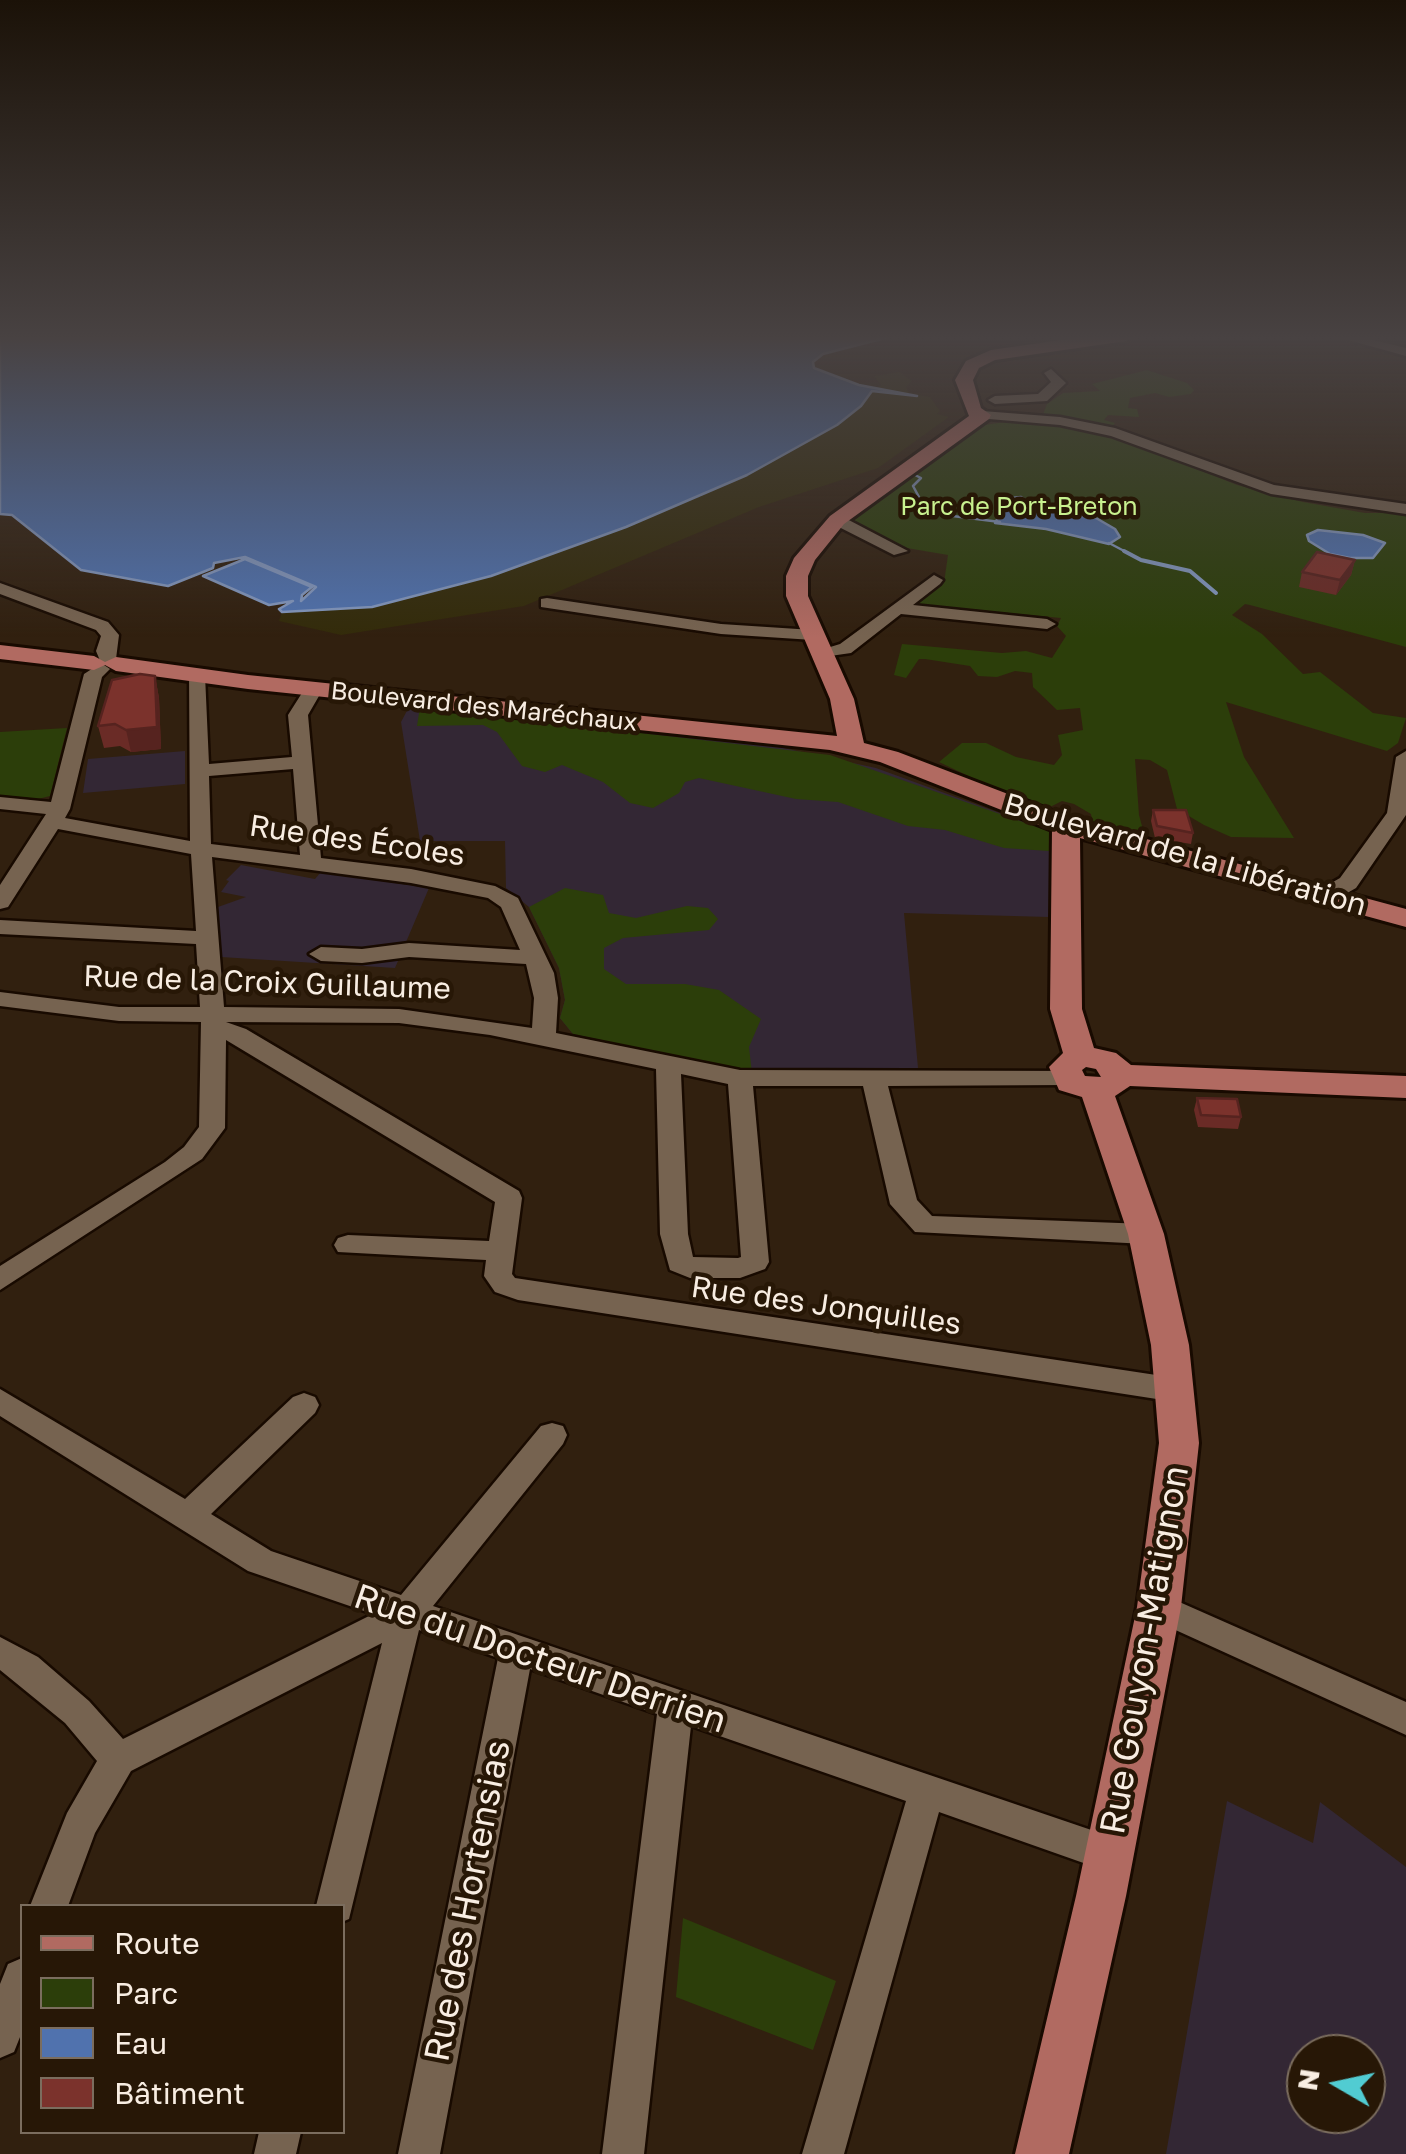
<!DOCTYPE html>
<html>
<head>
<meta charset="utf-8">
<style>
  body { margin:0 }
  #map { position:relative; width:1406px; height:2154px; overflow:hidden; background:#31200f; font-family:"Golos Text",sans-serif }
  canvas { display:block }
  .legend { position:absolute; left:20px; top:1904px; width:325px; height:230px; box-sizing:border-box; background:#271706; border:2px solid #7b6d5e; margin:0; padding:12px 18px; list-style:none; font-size:30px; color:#f8ede2 }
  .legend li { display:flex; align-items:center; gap:20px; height:50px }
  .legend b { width:50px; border:2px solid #7b6d5e }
  .north { position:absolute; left:1286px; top:2034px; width:100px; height:100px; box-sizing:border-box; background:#271706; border:2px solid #7b6d5e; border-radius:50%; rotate:279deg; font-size:28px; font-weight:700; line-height:40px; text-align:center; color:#f8ede2 }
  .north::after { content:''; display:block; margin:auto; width:35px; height:45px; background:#51ccd2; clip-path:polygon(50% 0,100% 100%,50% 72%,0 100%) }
</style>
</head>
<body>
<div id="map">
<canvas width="1406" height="2154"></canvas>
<ul class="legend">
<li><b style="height:12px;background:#b16a61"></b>Route</li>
<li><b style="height:28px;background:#2c3e0a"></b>Parc</li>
<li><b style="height:28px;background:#5072ae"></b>Eau</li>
<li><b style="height:28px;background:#7b322c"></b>Bâtiment</li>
</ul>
<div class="north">N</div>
</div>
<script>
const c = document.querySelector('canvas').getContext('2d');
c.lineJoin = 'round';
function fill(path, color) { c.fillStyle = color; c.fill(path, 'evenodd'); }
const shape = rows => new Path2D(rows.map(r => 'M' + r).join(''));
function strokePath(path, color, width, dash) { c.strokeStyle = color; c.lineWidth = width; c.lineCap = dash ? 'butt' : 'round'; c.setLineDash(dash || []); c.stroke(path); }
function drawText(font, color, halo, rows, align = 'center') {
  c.font = font + ' "Golos Text",sans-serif'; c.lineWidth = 9; c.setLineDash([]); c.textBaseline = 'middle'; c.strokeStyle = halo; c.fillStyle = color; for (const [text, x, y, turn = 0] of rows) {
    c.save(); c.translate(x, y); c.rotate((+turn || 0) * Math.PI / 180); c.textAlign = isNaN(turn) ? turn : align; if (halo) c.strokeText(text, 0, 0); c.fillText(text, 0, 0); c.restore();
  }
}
fill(shape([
  [410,705,774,746,876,768,1049,831,1049,917,904,913,918,1068,752,1073,573,1034,560,1018,565,1000,559,968,529,907,506,888,505,841,420,841,401,722],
  [185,751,185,784,83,793,88,759],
  [241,865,315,879,321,872,429,888,395,968,221,957,218,907,246,897,221,892,229,881,226,880],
  [1227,1801,1313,1843,1320,1802,1406,1867,1406,2154,1166,2154],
  [1366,2054,1366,2114,1306,2114,1306,2054]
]), '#332734');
fill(shape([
  [1147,370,1187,383,1194,390,1191,394,1169,397,1155,393,1130,398,1128,408,1137,409,1139,417,1108,415,1104,420,1115,423,1110,429,1042,417,1047,404,1063,393,1100,391,1092,384],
  [1011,421,1052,423,1113,435,1237,485,1303,502,1365,513,1406,513,1406,647,1250,605,1245,604,1232,615,1262,634,1303,674,1320,672,1373,713,1406,718,1398,743,1387,751,1226,702,1244,757,1294,838,1231,837,1204,825,1177,809,1167,770,1150,760,1135,759,1139,815,1145,837,1093,825,1091,814,1074,804,1062,801,1042,811,939,762,962,743,986,743,1016,757,1054,765,1062,755,1058,735,1083,730,1080,708,1057,710,1033,687,1032,673,1015,671,997,677,978,676,970,666,925,659,919,659,906,678,894,675,902,644,1002,653,1026,651,1052,658,1066,636,1057,626,1061,618,916,604,944,583,948,555,901,547,848,521,978,426],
  [420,707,830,755,1049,831,1049,851,1004,848,945,830,908,826,838,802,796,799,699,778,685,782,679,793,653,808,630,803,603,782,562,765,545,772,522,766,497,732,483,725,417,726],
  [67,728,50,796,38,799,0,795,0,732],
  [565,888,603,895,609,913,636,918,687,906,708,908,718,919,709,930,623,938,604,948,604,969,626,984,685,984,719,990,761,1019,749,1047,752,1073,573,1034,560,1018,565,1000,559,968,529,907],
  [683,1918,836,1981,813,2050,676,1997]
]), '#2c3e0a');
fill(shape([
  [900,372,912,381,906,387,909,393,930,397,940,411,937,414,949,417,878,468,759,507,524,606,341,635,279,621,282,612,318,610,349,594,872,390,881,385,874,376]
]), '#332b0a');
const water = shape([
  [0,336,893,336,823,354,813,362,814,368,859,385,917,396,872,391,861,406,837,425,747,475,626,527,491,576,372,607,282,612,279,609,293,601,269,605,203,576,245,559,312,587,302,595,301,601,316,587,245,557,214,563,213,568,168,586,81,570,12,515,0,514,0,336],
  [1021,497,1042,510,1096,518,1115,529,1120,537,1109,544,1046,529,995,523,1001,513,1000,499,1021,497],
  [1318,530,1363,535,1385,543,1373,558,1350,558,1330,554,1309,541,1307,535,1318,530]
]);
fill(water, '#5072ae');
strokePath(water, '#8297be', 2.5);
strokePath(shape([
  [915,475,921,478,913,486,919,497],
  [929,513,1000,522],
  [1109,543,1128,553]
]), '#8297be', 2.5);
strokePath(shape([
  [1124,551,1141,560,1190,571,1216,593]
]), '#8297be', 4);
const minor = shape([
  [1334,336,1357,336,1406,348,1406,356,1334,336],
  [1051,369,1066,383,1047,401,995,404,988,400,995,396,1038,394,1051,382,1044,373,1051,369],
  [982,411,1060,417,1115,428,1274,485,1406,504,1406,514,1271,494,1111,436,1060,425,977,418,977,412,982,411],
  [831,517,843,517,908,551,894,555,831,523,831,517],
  [934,575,943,580,940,584,913,605,1047,619,1056,624,1047,629,901,614,851,653,823,657,814,652,840,644,934,575],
  [0,583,108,622,119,635,116,659,113,663,101,663,96,651,101,636,96,630,0,594,0,583],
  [547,598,721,624,813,630,822,635,813,640,721,634,541,607,541,599,547,598],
  [101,663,110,669,102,677,70,809,65,818,190,841,189,671,196,669,205,675,209,764,292,757,288,715,307,685,321,685,323,689,308,715,321,858,411,869,495,886,518,898,554,973,558,998,556,1033,740,1070,1075,1071,1078,1077,1066,1085,888,1086,917,1200,932,1216,1146,1224,1156,1227,1160,1234,1156,1241,1146,1244,915,1232,890,1204,863,1086,753,1086,769,1262,765,1269,740,1278,690,1278,670,1270,660,1234,656,1069,490,1035,399,1023,226,1022,246,1029,519,1191,522,1198,512,1274,515,1278,1176,1378,1187,1382,1191,1390,1187,1398,1176,1402,518,1300,495,1292,484,1276,486,1260,338,1252,334,1245,338,1238,348,1235,489,1241,495,1202,226,1040,225,1128,202,1159,0,1290,0,1266,165,1162,184,1147,199,1127,201,1022,119,1021,0,1006,0,992,119,1007,200,1007,196,944,0,934,0,920,196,931,191,854,58,829,8,907,0,909,0,885,46,814,0,809,0,797,51,802,84,674,101,663],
  [293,769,300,855,211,844,209,776,293,769],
  [212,857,411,883,488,898,501,907,520,950,409,943,362,949,321,947,309,954,321,961,362,963,409,957,526,964,534,998,532,1028,399,1009,224,1007,212,857],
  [681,1074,728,1084,741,1257,738,1258,693,1257,688,1234,681,1074],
  [1406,751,1406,815,1356,888,1335,900,1319,900,1316,895,1319,890,1340,878,1387,813,1396,757,1406,751],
  [0,1389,185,1499,293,1397,304,1393,315,1397,319,1405,315,1413,211,1514,271,1551,401,1595,541,1426,552,1423,563,1426,567,1435,563,1444,433,1606,1109,1836,1122,1841,1128,1854,1122,1867,1109,1872,939,1812,844,2154,802,2154,906,1801,691,1726,644,2154,602,2154,657,1714,530,1669,440,2154,398,2154,498,1658,419,1630,349,1919,342,1922,342,1906,316,1906,382,1643,131,1771,95,1833,68,1906,30,1906,67,1813,97,1761,65,1723,0,1670,0,1637,38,1657,89,1701,123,1739,373,1614,248,1571,0,1416,0,1389],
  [1159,1593,1406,1702,1406,1735,1147,1617,1142,1607,1147,1597,1159,1593],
  [22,1958,22,2032,14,2052,0,2058,0,1984,8,1964,22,1958],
  [259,2132,301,2132,296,2154,254,2154,259,2132]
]);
const major = shape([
  [1089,336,1135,336,1126,341,995,360,979,368,973,380,981,408,991,415,989,419,844,524,815,560,808,576,808,596,854,699,864,743,898,752,1076,820,1406,909,1406,927,1080,838,1082,1009,1094,1048,1116,1053,1131,1065,1406,1076,1406,1098,1130,1086,1115,1096,1164,1234,1189,1345,1199,1443,1181,1607,1126,1896,1069,2154,1015,2154,1076,1896,1137,1607,1159,1443,1151,1345,1128,1234,1082,1097,1059,1090,1049,1067,1063,1053,1050,1009,1052,830,880,762,830,750,248,689,116,671,105,665,94,670,0,659,0,645,94,656,105,662,116,657,248,675,837,736,830,699,786,596,786,576,794,558,830,516,969,416,955,380,966,361,991,350,1089,336],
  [1086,1067,1096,1069,1101,1077,1085,1076,1082,1070,1086,1067]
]);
strokePath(minor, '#180a00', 5);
strokePath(major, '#180a00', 6);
fill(minor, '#766350');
fill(major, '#b16a61');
fill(shape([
  [1355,560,1351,575,1336,595,1299,587,1302,572],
  [155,676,159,698,161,749,131,752,120,746,104,748,98,726],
  [1153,810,1193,833,1191,844,1155,838,1151,821],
  [1197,1098,1241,1117,1238,1129,1198,1127,1194,1110]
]), '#6a2b26');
fill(shape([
  [1355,560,1351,575,1336,595,1340,580],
  [155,676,159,698,161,749,131,752,126,730]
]), '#56231f');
const building = shape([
  [1317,552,1355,560,1340,580,1302,572,1317,552],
  [140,674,155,676,157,727,126,730,115,724,98,726,112,680,140,674],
  [1153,810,1186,810,1193,833,1157,826,1153,810],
  [1197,1098,1237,1099,1241,1117,1201,1115,1197,1098]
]);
fill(building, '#7b322c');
strokePath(building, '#56231f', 2.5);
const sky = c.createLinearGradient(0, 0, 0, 638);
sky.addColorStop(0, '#1b1208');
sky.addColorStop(0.53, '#484242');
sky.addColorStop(1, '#48424200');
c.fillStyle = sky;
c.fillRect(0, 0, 1406, 638);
drawText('25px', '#c8f18f', '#271706', [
  ["Parc de Port-Breton",1019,507]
]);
drawText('25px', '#f8ede2', '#271706', [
  ["Boulevard des Maréchaux",484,707,6]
]);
drawText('30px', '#f8ede2', '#271706', [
  ["Rue des Écoles",357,841,8],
  ["Boulevard de la Libération",1185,855,16],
  ["Rue de la Croix Guillaume",267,983,2],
  ["Rue des Jonquilles",826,1306,8]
]);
drawText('35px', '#f8ede2', '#271706', [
  ["Rue Gouyon-Matignon",1145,1650,-80],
  ["Rue du Docteur Derrien",540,1659,19],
  ["Rue des Hortensias",468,1901,-79]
]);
</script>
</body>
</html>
